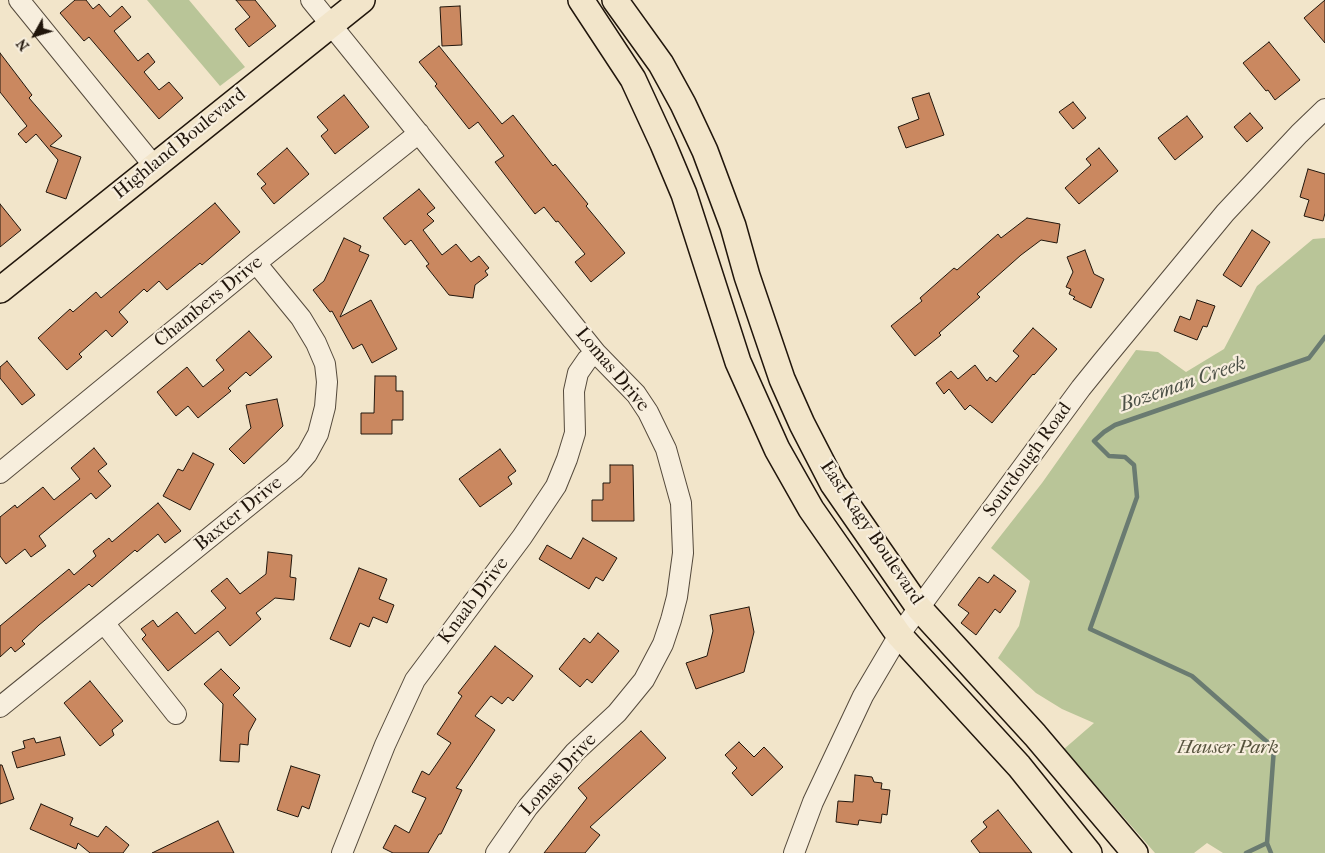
<!DOCTYPE html>
<html>
<head>
<meta charset="utf-8">
<style>
  body { margin:0 }
  #map { position:relative; width:1325px; height:853px; overflow:hidden; background:#f2e5ca; font-family:"IM FELL French Canon",serif }
  canvas { display:block }
  .north { position:absolute; left:10px; top:10px; width:50px; height:50px; -webkit-text-stroke:4px #f7eedd; paint-order:stroke; rotate:231deg; font-size:14px; font-weight:700; line-height:20px; text-align:center; color:#21160c }
  .north::after { content:''; display:block; margin:auto; width:18px; height:22px; background:#21160c; clip-path:polygon(50% 0,100% 100%,50% 72%,0 100%) }
</style>
</head>
<body>
<div id="map">
<canvas width="1325" height="853"></canvas>
<div class="north">N</div>
</div>
<script>
const c = document.querySelector('canvas').getContext('2d');
c.lineJoin = 'round';
function fill(path, color) { c.fillStyle = color; c.fill(path, 'evenodd'); }
const shape = rows => new Path2D(rows.map(r => 'M' + r).join(''));
function strokePath(path, color, width, dash) { c.strokeStyle = color; c.lineWidth = width; c.lineCap = dash ? 'butt' : 'round'; c.setLineDash(dash || []); c.stroke(path); }
function drawText(font, color, halo, rows, align = 'center') {
  c.font = font + ' "IM FELL French Canon",serif'; c.lineWidth = 4.5; c.setLineDash([]); c.textBaseline = 'middle'; c.strokeStyle = halo; c.fillStyle = color; for (const [text, x, y, turn = 0] of rows) {
    c.save(); c.translate(x, y); c.rotate((+turn || 0) * Math.PI / 180); c.textAlign = isNaN(turn) ? turn : align; if (halo) c.strokeText(text, 0, 0); c.fillText(text, 0, 0); c.restore();
  }
}
fill(shape([
  [147,0,189,0,245,67,220,86],
  [1325,238,1325,853,1223,853,1207,843,1194,853,1155,853,1064,749,1094,723,1062,709,1036,693,998,658,1019,626,1030,581,991,548,1042,483,1136,350,1158,352,1186,372,1224,349,1257,286,1313,239]
]), '#b9c598');
strokePath(shape([
  [1246,853,1267,843],
  [1271,853,1267,843,1274,748,1192,676,1090,629,1137,497,1134,465,1125,457,1109,456,1094,441,1104,432,1115,425,1309,358,1325,337]
]), '#6a7b71', 4.5);
const building = shape([
  [75,0,86,0,93,9,99,4,110,17,122,6,131,17,114,31,138,61,148,53,155,62,144,72,159,90,169,82,183,98,159,119,89,37,84,41,60,13,75,0],
  [236,0,255,0,276,26,249,47,235,29,250,17,236,0],
  [1325,0,1325,43,1304,18,1325,0],
  [460,6,462,45,442,46,440,7,460,6],
  [1269,42,1300,80,1275,100,1268,90,1266,91,1243,63,1269,42],
  [439,46,502,124,513,115,553,166,555,164,588,204,586,206,625,253,591,282,575,262,585,254,558,221,556,222,544,207,535,214,495,162,504,156,478,122,469,129,435,86,437,84,419,62,439,46],
  [0,53,32,95,29,98,62,136,50,146,81,157,66,199,46,192,58,160,36,134,26,143,18,134,27,126,0,92,0,53],
  [929,93,944,135,906,148,898,127,919,119,912,98,929,93],
  [344,95,369,127,335,154,321,136,328,130,317,117,344,95],
  [1073,102,1086,118,1073,129,1059,112,1073,102],
  [1250,113,1263,128,1247,142,1234,127,1250,113],
  [1187,116,1203,137,1175,160,1158,138,1187,116],
  [287,148,309,174,274,204,261,188,266,184,257,174,287,148],
  [1099,148,1118,171,1079,204,1065,188,1091,165,1086,159,1099,148],
  [1308,169,1325,174,1325,213,1323,221,1304,216,1309,200,1300,197,1308,169],
  [419,189,435,208,427,214,434,221,423,230,442,255,456,244,471,262,479,256,489,268,485,271,488,275,475,285,473,298,449,295,426,266,429,264,411,240,405,245,383,218,419,189],
  [215,203,240,232,202,265,200,263,167,290,159,281,147,292,144,289,119,312,128,322,112,337,106,330,79,354,82,357,67,370,38,338,70,309,73,312,96,292,101,298,215,203],
  [0,204,21,230,0,247,0,204],
  [1027,218,1060,224,1057,243,1041,240,1021,255,977,294,980,297,939,333,941,335,915,356,891,326,922,301,920,298,954,268,957,270,998,234,1001,238,1027,218],
  [1252,230,1270,242,1241,287,1223,275,1252,230],
  [344,238,361,246,359,251,369,255,340,317,371,300,397,349,372,363,362,344,353,349,332,311,330,312,313,290,324,281,344,238],
  [1085,250,1094,274,1104,279,1091,308,1073,299,1075,297,1069,294,1071,289,1066,287,1073,272,1067,257,1085,250],
  [1197,300,1215,306,1207,327,1203,326,1197,340,1174,331,1180,316,1190,320,1197,300],
  [1033,328,1057,349,1034,375,1033,374,992,423,970,405,965,410,949,389,944,394,936,383,951,371,958,379,975,365,987,381,990,377,996,382,1019,356,1013,351,1033,328],
  [249,331,272,357,250,376,246,372,228,388,231,391,198,418,188,406,176,416,157,392,187,367,203,387,224,370,216,360,249,331],
  [7,361,35,395,22,405,0,378,0,367,7,361],
  [375,376,396,376,396,391,403,391,403,420,392,420,392,434,361,434,361,413,374,413,375,376],
  [277,399,283,426,244,464,229,449,251,428,246,405,277,399],
  [94,448,107,464,98,471,111,486,96,499,91,493,39,536,46,546,31,557,25,549,6,564,0,556,0,517,15,505,17,508,43,487,54,500,80,479,71,468,94,448],
  [500,449,516,471,508,477,512,484,480,507,459,479,500,449],
  [193,453,214,464,190,510,163,496,178,469,183,471,193,453],
  [610,465,633,465,634,521,592,521,592,500,603,500,603,483,610,483,610,465],
  [158,503,181,531,165,543,158,534,137,552,135,550,92,587,89,584,39,625,22,641,25,644,15,652,11,647,0,657,0,626,69,569,74,575,96,556,93,551,109,538,112,542,158,503],
  [583,538,617,558,603,581,596,577,589,589,539,559,547,545,571,559,583,538],
  [268,552,292,555,290,577,296,578,294,600,275,598,256,613,261,619,230,646,218,631,168,671,142,639,146,635,141,629,153,620,158,627,177,612,195,634,226,608,211,591,227,578,240,594,266,574,268,552],
  [359,568,387,579,379,599,394,605,387,623,373,617,369,627,360,623,350,647,330,639,359,568],
  [994,575,1016,591,1000,613,995,609,976,635,961,623,969,613,958,605,979,577,988,583,994,575],
  [749,607,754,632,744,672,696,689,686,663,707,656,713,631,710,615,749,607],
  [598,633,619,651,592,683,587,679,580,687,559,669,584,638,590,643,598,633],
  [495,646,533,676,513,701,508,697,502,704,491,696,475,716,495,730,456,788,462,790,441,834,439,834,428,853,393,853,383,848,395,825,409,833,426,798,412,792,422,771,429,775,451,743,437,734,462,696,458,693,495,646],
  [221,669,240,688,233,695,256,719,249,732,248,745,240,744,239,762,220,761,223,704,204,684,221,669],
  [90,681,123,721,112,730,114,735,100,746,64,703,90,681],
  [641,731,666,758,590,827,600,835,585,853,544,853,587,798,578,788,641,731],
  [60,737,65,755,17,768,12,752,25,748,23,741,34,738,36,743,60,737],
  [739,742,754,757,764,747,783,767,752,796,732,773,737,768,725,755,739,742],
  [0,765,2,765,14,799,0,804,0,765],
  [291,766,320,775,309,809,302,806,298,817,277,810,291,766],
  [855,775,872,777,874,782,882,783,881,789,890,790,887,815,882,814,881,823,859,820,858,825,836,822,838,801,853,802,855,775],
  [41,804,73,818,70,825,98,837,106,826,129,845,123,853,90,853,78,843,76,849,30,829,41,804],
  [998,810,1032,853,980,853,971,841,987,827,983,822,998,810],
  [218,821,234,853,152,853,218,821]
]);
fill(building, '#ca8860');
strokePath(building, '#21160c', 1);
const minor = shape([
  [19,0,154,166],
  [311,0,596,353,636,394,648,412,666,449,681,503,683,553,677,597,671,620,663,644,644,680,617,713,575,752,528,807,496,853],
  [0,473,256,263,419,133],
  [104,623,176,714],
  [0,707,294,469,307,454,318,434,325,407,327,382,325,364,316,343,301,318,256,263],
  [342,853,385,745,415,680,522,537,556,486,567,459,575,433,574,391,578,373,587,360,596,353],
  [794,853,813,802,863,696,899,635,1081,388,1102,362,1225,213,1299,134,1325,109]
]);
const major = shape([
  [581,0,633,79,663,144,684,194,738,362,777,449,811,509,899,635,1019,766,1089,853],
  [615,0,661,64,683,104,705,151,733,226,747,276,782,379,802,424,833,484,919,608,1035,735,1135,853],
  [0,290,362,0]
]);
strokePath(minor, '#554a3c', 22);
strokePath(major, '#21160c', 28);
strokePath(minor, '#f7eedd', 20);
strokePath(major, '#f2e5ca', 25);
drawText('19px', '#21160c', '#f7eedd', [
  ["Highland Boulevard",180,144,-39],
  ["Chambers Drive",209,302,-39],
  ["Lomas Drive",612,370,50],
  ["Sourdough Road",1028,460,-54],
  ["Baxter Drive",239,514,-39],
  ["East Kagy Boulevard",871,533,56],
  ["Knaab Drive",474,601,-53],
  ["Lomas Drive",559,775,-48]
]);
drawText('italic 19px', '#56533d', '#f7eedd', [
  ["Hauser Park",1228,748]
]);
drawText('italic 20px', '#4c5147', '#f7eedd', [
  ["Bozeman Creek",1183,385,-19]
]);
</script>
</body>
</html>
